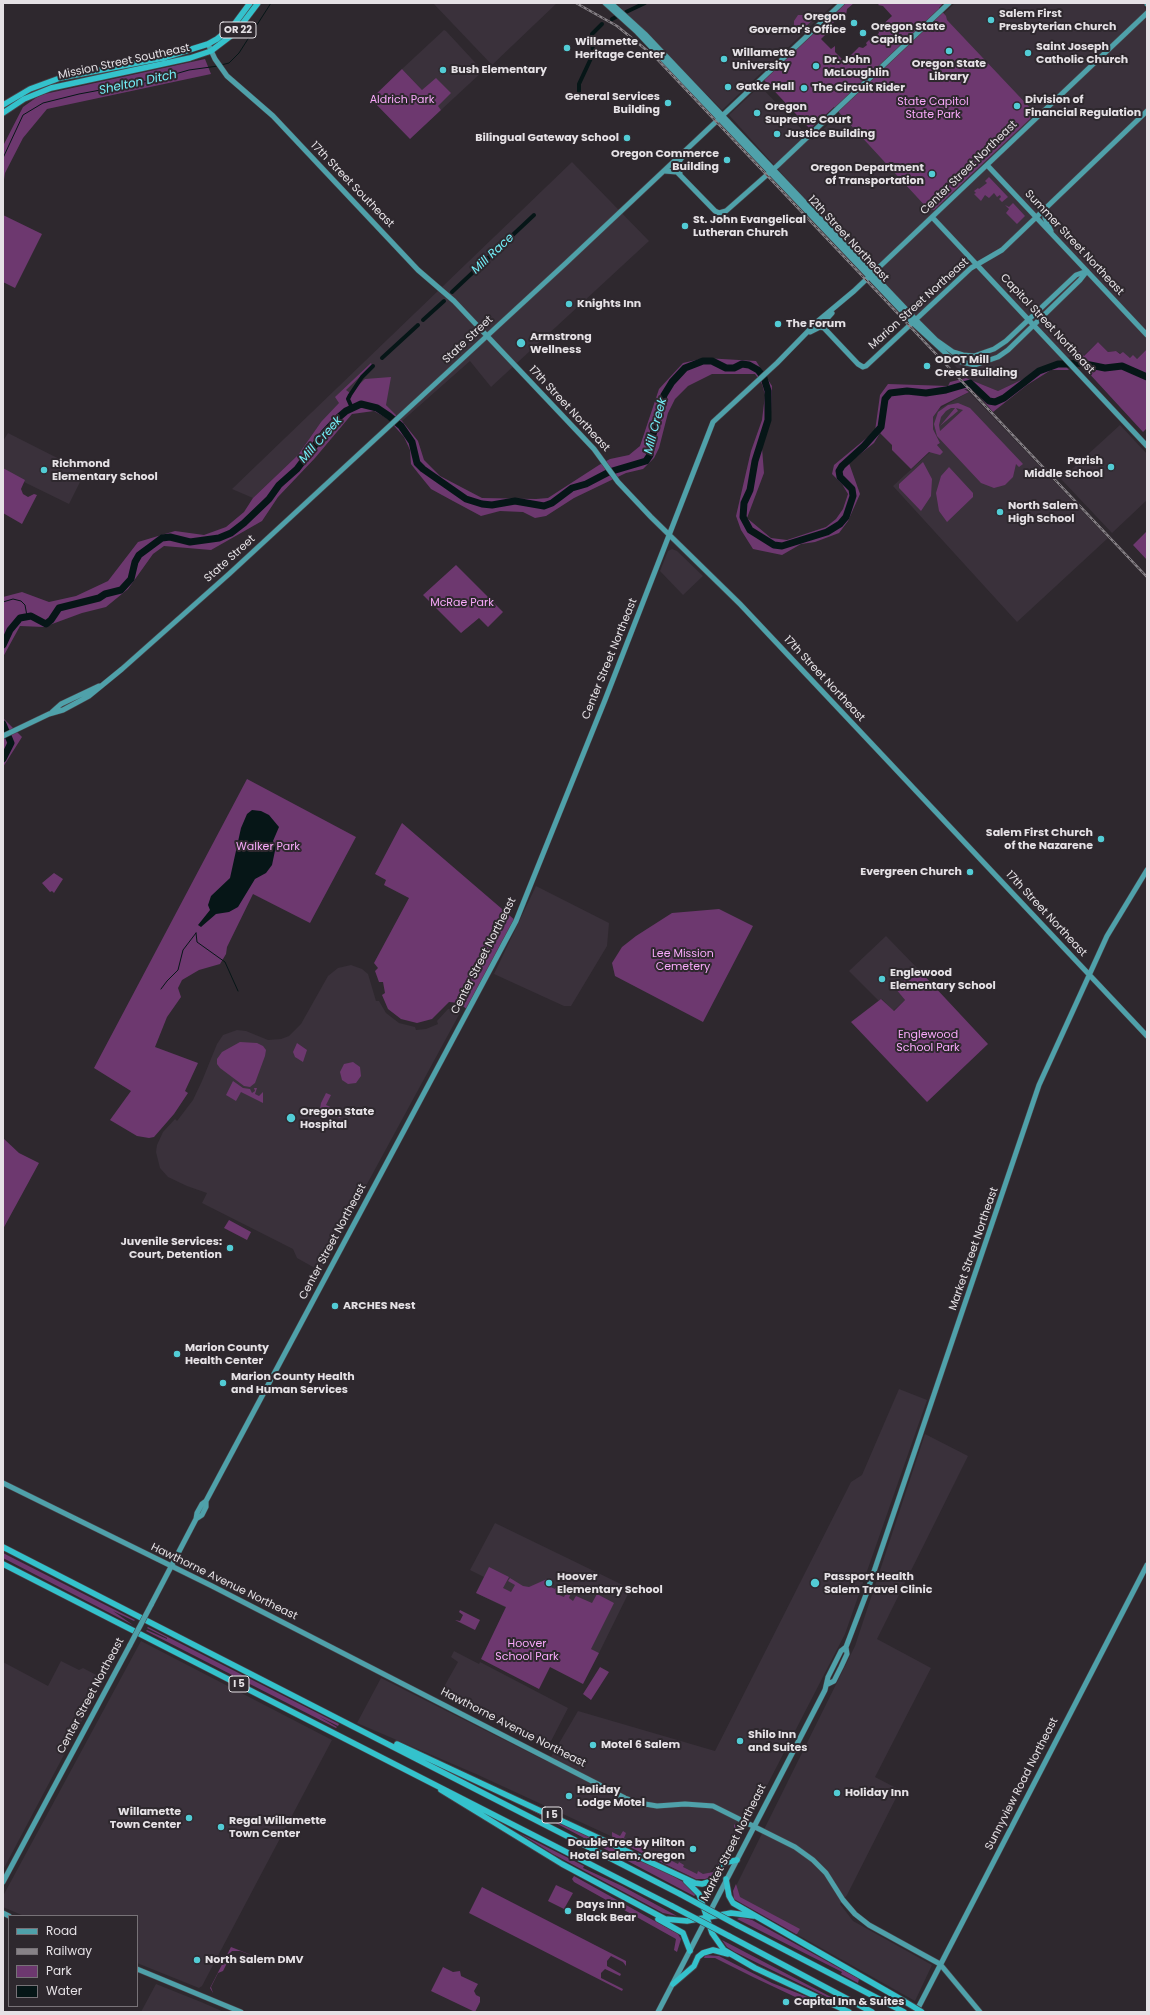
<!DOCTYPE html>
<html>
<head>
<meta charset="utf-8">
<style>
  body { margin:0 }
  #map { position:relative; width:1150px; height:2015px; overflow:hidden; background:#2e282e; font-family:Poppins,sans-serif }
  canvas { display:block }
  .frame { position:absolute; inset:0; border:4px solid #e5e1e5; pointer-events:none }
  .legend { position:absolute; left:8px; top:1915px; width:130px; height:92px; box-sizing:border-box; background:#2e282e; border:1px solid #777277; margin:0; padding:5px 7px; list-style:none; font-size:12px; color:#e5e1e5 }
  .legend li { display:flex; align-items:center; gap:8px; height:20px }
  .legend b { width:20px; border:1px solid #777277 }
</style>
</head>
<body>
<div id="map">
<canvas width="1150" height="2015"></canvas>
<div class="frame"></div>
<ul class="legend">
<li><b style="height:5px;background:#4fa1aa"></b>Road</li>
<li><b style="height:5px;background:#878287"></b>Railway</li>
<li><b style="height:11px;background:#6d386f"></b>Park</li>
<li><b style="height:11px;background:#061617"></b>Water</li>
</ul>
</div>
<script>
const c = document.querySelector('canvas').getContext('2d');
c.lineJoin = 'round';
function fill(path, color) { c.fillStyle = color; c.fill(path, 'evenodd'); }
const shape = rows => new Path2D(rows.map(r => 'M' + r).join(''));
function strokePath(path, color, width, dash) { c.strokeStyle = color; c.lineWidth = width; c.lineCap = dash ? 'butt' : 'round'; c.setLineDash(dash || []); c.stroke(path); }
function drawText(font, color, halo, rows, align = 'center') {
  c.font = font + ' Poppins,sans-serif'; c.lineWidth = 4; c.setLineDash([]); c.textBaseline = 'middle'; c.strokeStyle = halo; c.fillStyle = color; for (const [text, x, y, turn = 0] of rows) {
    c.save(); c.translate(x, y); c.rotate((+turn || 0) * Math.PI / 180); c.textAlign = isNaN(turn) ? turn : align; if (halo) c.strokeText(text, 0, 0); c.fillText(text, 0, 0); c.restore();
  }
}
fill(shape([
  [433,3,557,3,492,65],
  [616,3,835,3,722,110],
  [955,3,1147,3,1144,7,1147,11,1147,349,1137,359,1130,358,1116,351,1108,352,1098,342,1083,356,1078,351,1074,355,998,391,966,378,729,115,760,86,812,140,873,81,966,180,1002,145,909,46],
  [444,30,446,31,483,71,441,110,402,69],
  [572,162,649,241,491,387,470,361,402,421,386,405,321,422,298,455,253,498,232,489],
  [969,392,1108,538,1017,622,893,486,940,443,933,429,933,417,939,409],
  [1120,425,1147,454,1147,500,1112,533,1061,479],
  [8,433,85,472,69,504,24,482,3,468,3,441],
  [672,549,677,551,703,576,683,595,660,571,668,551],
  [536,886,609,923,607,946,571,1006,564,1006,494,974],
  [886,936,918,969,895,988,905,1000,893,1011,882,999,879,1001,849,971],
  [351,965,362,969,368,974,376,1001,379,1001,386,1013,399,1023,415,1027,416,1030,426,1029,438,1024,437,1021,448,1009,455,1008,461,1011,323,1265,322,1272,297,1258,293,1249,202,1203,207,1193,187,1186,168,1177,160,1168,156,1152,157,1145,163,1132,175,1119,177,1121,193,1100,202,1081,217,1044,223,1035,237,1030,246,1031,268,1040,281,1039,289,1036,301,1024,328,976,338,968],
  [899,1389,927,1400,845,1634,741,1836,704,1879,476,1774,357,1723,381,1678,548,1762,578,1711,715,1751,851,1482,862,1475],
  [925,1434,968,1456,877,1639,931,1668,875,1777,900,1790,847,1895,840,1904,853,1921,932,1965,915,2001,743,1904,736,1897,735,1888,855,1646],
  [495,1523,629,1588,629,1592,599,1653,476,1593,484,1577,470,1570],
  [141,1641,332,1740,202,1986,199,1988,137,1963,137,1916,24,1916,3,1907,3,1896],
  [454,1651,479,1664,480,1662,568,1708,548,1747,441,1692,458,1662,451,1657],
  [61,1661,79,1670,83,1668,100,1677,103,1681,3,1870,3,1662,48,1686],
  [156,1984,201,2002,224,2012,141,2012]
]), '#3a313b');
fill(shape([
  [846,3,854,3,847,9,846,15,840,16,822,34,826,34,821,39,831,49,835,46,835,52,843,60,847,59,859,47,863,48,867,45,866,43,873,36,875,37,879,33,878,29,892,16,883,6,878,5,880,3,943,3,939,8,946,16,947,20,1034,112,1033,116,934,210,928,209,834,107,810,129,764,80],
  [798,15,809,15,815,18,796,35,794,30,794,21],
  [205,59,211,74,47,109,23,138,5,173,3,186,3,146,23,107,40,95],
  [402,69,422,90,436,78,451,93,438,106,441,110,410,139,371,99],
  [989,177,1008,197,1002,202,999,199,1001,197,1000,195,997,197,994,193,989,198,985,195,981,201,974,194,976,193,974,191,978,188,979,189,987,183,985,181],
  [1013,203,1025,216,1017,224,1006,213,1009,209,1005,205,1009,207],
  [3,215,42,234,15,288,3,282],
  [1098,342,1108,352,1116,351,1120,354,1123,352,1130,358,1133,355,1137,359,1147,349,1147,428,1143,432,1074,357,1074,355,1079,351,1084,356],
  [705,358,756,361,772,386,771,413,762,448,764,473,747,518,771,538,787,540,826,527,836,519,843,509,848,494,842,484,832,474,834,465,875,431,880,395,888,384,948,386,950,382,966,378,998,391,1061,361,1069,370,1051,370,1027,385,993,412,974,390,964,389,969,392,941,406,933,417,933,429,940,443,937,445,943,452,940,455,929,452,911,469,892,450,892,445,880,433,874,443,849,463,860,494,848,521,839,533,815,542,801,544,782,555,753,549,741,530,736,516,751,451,762,420,765,395,762,384,755,374,712,374,688,386,675,399,668,413,659,448,654,458,643,469,626,473,574,498,546,516,535,518,523,512,500,511,481,516,453,501,431,489,418,473,411,464,410,450,404,437,388,419,374,411,352,414,315,458,278,497,262,521,211,550,164,546,153,554,128,589,106,607,82,613,44,627,20,626,3,657,3,597,22,592,49,602,76,596,108,581,138,542,175,531,204,535,226,527,244,512,253,498,298,455,321,422,339,403,335,397,371,363,372,365,346,390,350,393,365,379,391,377,386,405,402,421,418,441,424,460,440,476,482,498,536,499,548,498,599,465,610,459,629,455,640,446,659,389,683,363],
  [958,403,970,408,1023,464,1019,467,1016,464,1013,477,1005,485,994,488,981,483,937,436,934,424,938,412,948,405],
  [951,408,955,408,940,426,958,411,956,408,963,410,940,431,939,425,941,417,946,411],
  [923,462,932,479,931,496,921,511,899,488,899,484],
  [949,467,973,493,973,497,947,522,939,511,936,493,941,476],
  [3,468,25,480,21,489,23,494,28,497,34,494,37,495,22,524,3,513],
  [1146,532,1147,533,1147,560,1133,545],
  [456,565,503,612,488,627,479,618,461,633,423,595],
  [3,718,22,737,3,767],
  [247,779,356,837,310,923,253,894,227,947,226,954,220,964,199,970,182,980,178,988,181,997,167,1017,155,1047,198,1063,185,1091,188,1093,174,1114,154,1137,149,1138,137,1136,110,1120,131,1091,94,1068],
  [402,823,516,921,469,1011,459,1003,449,1002,432,1019,417,1023,401,1019,388,1009,382,995,385,993,383,982,379,982,375,971,378,968,374,963,409,898,384,885,386,880,375,874],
  [54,873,63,879,54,893,52,891,50,892,42,883],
  [719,909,753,926,703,1022,615,976,612,963,622,947,636,936,672,913],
  [918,969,988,1044,927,1102,851,1022,881,999,894,1011,905,1000,895,988],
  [240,1042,257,1043,263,1046,266,1050,265,1056,255,1083,250,1087,244,1086,220,1068,217,1064,217,1059,222,1052],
  [297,1043,307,1050,303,1062,295,1057,293,1052],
  [353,1062,360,1067,361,1076,356,1083,348,1084,342,1080,340,1072,344,1064],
  [233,1081,243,1088,250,1089,252,1093,255,1091,254,1088,257,1088,255,1094,259,1096,263,1092,263,1103,241,1092,236,1101,226,1095],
  [326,1093,331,1095,326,1105,337,1110,341,1116,340,1118,320,1109,321,1103],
  [3,1138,19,1153,39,1163,3,1229],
  [229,1220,251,1232,247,1240,224,1228],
  [3,1553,135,1620,134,1621,113,1611,133,1625,3,1558],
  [489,1567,509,1577,503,1588,511,1592,515,1585,508,1581,510,1578,523,1586,529,1587,547,1579,551,1580,550,1582,548,1581,546,1585,555,1589,558,1584,562,1588,559,1595,564,1597,567,1591,571,1593,569,1598,573,1601,576,1596,592,1603,597,1594,614,1603,591,1649,599,1653,583,1684,550,1667,539,1689,481,1659,506,1607,476,1593],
  [460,1610,480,1620,475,1630,455,1620,460,1621,463,1615,459,1612],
  [148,1627,339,1724,338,1726,318,1716,337,1727,336,1728,146,1631,147,1630,167,1639,167,1638,147,1628],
  [600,1667,609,1672,591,1700,583,1694],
  [512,1800,664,1871,685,1883,697,1894,694,1896],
  [734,1824,739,1830,733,1843,726,1852,713,1876,705,1879,696,1879,613,1839,612,1835,612,1832,620,1836,623,1831,626,1833,624,1838,659,1856,660,1855,678,1864,679,1862,684,1865,683,1867,697,1874,698,1871,703,1874,713,1872,736,1832,734,1829],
  [519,1833,584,1866,583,1868,622,1886,677,1916,663,1913,553,1854],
  [574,1876,678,1934,681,1939,677,1952,674,1950,676,1939,574,1882,572,1879],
  [736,1884,740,1897,800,1929,797,1934,796,1934,734,1899,733,1891],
  [556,1885,573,1893,564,1909,548,1901],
  [482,1887,626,1961,626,1966,623,1962,611,1956,607,1961,607,1966,621,1974,620,1976,605,1969,601,1973,601,1978,623,1989,622,1991,469,1913],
  [741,1917,752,1920,859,1979,858,1983,841,1974,842,1972,737,1919],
  [722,1940,852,2008,829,1998,735,1952,727,1947],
  [231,1947,259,1958,240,1951,232,1951,228,1955,230,1957,223,1971,218,1973,211,1987,213,1993,210,1988],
  [705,1955,719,1956,772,1983,810,1998,808,1999,813,2001,808,2003,753,1977,715,1958,704,1958],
  [443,1967,453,1972,460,1971,461,1976,478,1984,474,1991,476,1995,480,1997,480,2002,475,2012,431,1991]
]), '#6d386f');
fill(shape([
  [252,810,261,811,269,815,279,827,273,841,276,846,272,865,266,873,255,879,238,907,229,912,216,914,201,927,198,925,210,910,208,905,211,896,230,878,241,828,247,814]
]), '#061617');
strokePath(shape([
  [221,65,229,63,239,53,271,3],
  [3,158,23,115,43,103,79,94,154,80,189,70,218,66],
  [3,602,13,599,21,601,25,605,27,616],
  [196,933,197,942,225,962,238,991],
  [161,989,167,981,178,970,183,950,196,933]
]), '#061617', 1);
strokePath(shape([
  [626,12,645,3],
  [612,19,616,17],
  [579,93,579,84,593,54,592,34,602,24],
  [452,292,534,215],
  [423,320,444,301],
  [382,358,418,325],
  [352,408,348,399,350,395,362,377,373,366]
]), '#061617', 4);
strokePath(shape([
  [3,645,10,630,20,618,31,616,46,624,51,620,59,608,99,598,105,594,121,590,131,579,135,562,139,555,162,538,170,537,190,542,219,538,231,533,244,523,269,499,279,485,297,469,324,433,339,417,346,411,361,404,377,408,389,416,401,426,412,442,417,463,423,469,466,499,482,504,492,505,515,501,544,506,552,503,572,488,586,484,609,472,646,461,650,455,652,438,664,395,672,382,685,368,703,361,712,361,726,368,734,368,742,364,749,365,758,370,764,378,768,391,768,420,755,461,750,490,744,503,743,517,750,530,774,545,782,546,827,532,840,524,846,517,853,496,852,489,840,477,839,471,842,466,864,446,881,427,885,399,890,393,907,391,926,393,946,390,970,383,989,401,995,402,1004,398,1039,371,1058,364,1069,364,1080,363,1105,368,1122,366,1147,377],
  [3,724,11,743,3,759]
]), '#061617', 7);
const major = shape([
  [605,3,637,32,916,326,953,360,975,365,998,357,1008,350,1080,280,1087,271],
  [611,3,645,34,919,323,936,340,953,352,963,355,974,356,994,349,1006,341,1076,275,1087,271],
  [1147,3,1147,4],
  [208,44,215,59,227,76,273,116,418,270,454,301,594,449,618,482,651,517,740,604,1147,1036],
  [987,165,1147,335],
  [665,171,677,172,715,211,719,213,726,211,777,166,949,3],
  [680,174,678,163,688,149],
  [1046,207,1045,218,1051,231],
  [932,217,1147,446],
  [824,328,858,364,863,367,866,366,971,268,1002,250,1147,111],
  [824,328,824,322,832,313],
  [810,332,820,327,824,328],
  [52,712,61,704,99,686],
  [3,736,49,714,63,710,89,696,122,669,229,574,566,263,842,3],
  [3,1483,212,1586,625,1798,639,1803,657,1806,685,1804,713,1806,795,1847,813,1860,826,1873,843,1900,855,1914,869,1925,940,1964,980,2012],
  [196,1519,202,1515,206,1507,206,1501,222,1471,516,921,605,700,713,422,777,363,818,321,854,291,1147,13],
  [151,1605,196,1519,197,1513,202,1504,206,1501],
  [828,1684,834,1681,841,1667,847,1654,846,1647],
  [3,1882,130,1645],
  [3,1913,9,1916],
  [137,1969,241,2012],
  [658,2012,825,1690,828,1677,841,1651,846,1647,867,1592,1039,1085,1107,936,1147,870],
  [916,2012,1147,1565]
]);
const highway = shape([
  [3,105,30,89,60,78,163,58,208,44,217,39,233,26,250,3],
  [3,113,24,99,51,88,190,58,211,51,236,32,258,3],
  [3,1547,680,1894],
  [3,1564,672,1906],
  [397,1744,695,1883,702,1884,712,1881,723,1863,737,1860],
  [441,1790,562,1864,665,1919,687,1921,731,1913,754,1916],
  [726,1879,729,1896,733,1903,904,2001],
  [686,1881,699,1894,712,1933,724,1950,755,1968,849,2012],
  [658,1919,683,1933,690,1951],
  [737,1925,904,2012],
  [729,1936,872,2012],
  [673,1984,694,1966,698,1957,703,1953,713,1950,728,1954]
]);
strokePath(major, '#484348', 6);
strokePath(highway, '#484348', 7);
strokePath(major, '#4fa1aa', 5);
strokePath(highway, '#34c2cc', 5.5);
const rail = shape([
  [576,3,617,26,655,57,1147,577]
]);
strokePath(rail, '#878287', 2.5);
strokePath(rail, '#2e282e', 1, [3]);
const majorBridge = shape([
  [130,1645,151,1605]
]);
const highwayBridge = shape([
  [680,1894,737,1925],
  [672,1906,729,1936],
  [904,2001,922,2012]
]);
strokePath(majorBridge, '#484348', 6, []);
strokePath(highwayBridge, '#484348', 7, []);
strokePath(majorBridge, '#4fa1aa', 5);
strokePath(highwayBridge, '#34c2cc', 5.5);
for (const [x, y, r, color] of [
  [991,20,4,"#52ccd5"],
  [854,23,4,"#52ccd5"],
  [863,33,4,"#52ccd5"],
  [567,48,4,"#52ccd5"],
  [949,51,4,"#52ccd5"],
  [1028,53,4,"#52ccd5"],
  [724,59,4,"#52ccd5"],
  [816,66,4,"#52ccd5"],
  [443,70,4,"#52ccd5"],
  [728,87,4,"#52ccd5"],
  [804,88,4,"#52ccd5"],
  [668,103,4,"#52ccd5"],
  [1017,106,4,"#52ccd5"],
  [757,113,4,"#52ccd5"],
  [777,134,4,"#52ccd5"],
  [627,138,4,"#52ccd5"],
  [727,160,4,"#52ccd5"],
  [932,174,4,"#52ccd5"],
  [685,226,4,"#52ccd5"],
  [569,304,4,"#52ccd5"],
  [778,324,4,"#52ccd5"],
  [521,343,5,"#52ccd5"],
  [927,366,4,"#52ccd5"],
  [1111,467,4,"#52ccd5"],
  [44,470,4,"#52ccd5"],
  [1000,512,4,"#52ccd5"],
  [1101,839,4,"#52ccd5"],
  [970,872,4,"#52ccd5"],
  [882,979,4,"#52ccd5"],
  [291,1118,5,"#52ccd5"],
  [230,1248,4,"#52ccd5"],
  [335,1306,4,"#52ccd5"],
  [177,1354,4,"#52ccd5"],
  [223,1383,4,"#52ccd5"],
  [549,1583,4,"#52ccd5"],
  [815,1583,5,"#52ccd5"],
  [740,1741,4,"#52ccd5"],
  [593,1745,4,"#52ccd5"],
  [837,1793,4,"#52ccd5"],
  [569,1796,4,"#52ccd5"],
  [189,1818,4,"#52ccd5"],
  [221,1827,4,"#52ccd5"],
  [693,1849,4,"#52ccd5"],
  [568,1911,4,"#52ccd5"],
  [197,1960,4,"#52ccd5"],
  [786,2002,4,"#52ccd5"]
]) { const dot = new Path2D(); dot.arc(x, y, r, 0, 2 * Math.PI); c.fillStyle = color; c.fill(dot); strokePath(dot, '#2e282e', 1.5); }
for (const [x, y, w] of [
  [238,30,36],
  [239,1684,20],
  [552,1815,20]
]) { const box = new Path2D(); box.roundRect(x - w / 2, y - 8, w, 16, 3); c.fillStyle = '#2e282e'; c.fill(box); strokePath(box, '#e5e1e5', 1); }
drawText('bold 10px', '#e5e1e5', null, [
  ["OR 22",238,30],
  ["I 5",239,1684],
  ["I 5",552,1815]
]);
drawText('bold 11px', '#e5e1e5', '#2e282e', [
  ["Salem First",999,14],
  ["Presbyterian Church",999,27],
  ["Oregon",846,17,"right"],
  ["Governor's Office",846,30,"right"],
  ["Oregon State",871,27],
  ["Capitol",871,40],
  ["Willamette",575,42],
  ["Heritage Center",575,55],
  ["Saint Joseph",1036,47],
  ["Catholic Church",1036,60],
  ["Willamette",732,53],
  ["University",732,66],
  ["Dr. John",824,60],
  ["McLoughlin",824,73],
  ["Oregon State",949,64,"center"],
  ["Library",949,77,"center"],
  ["Bush Elementary",451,70],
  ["Gatke Hall",736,87],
  ["The Circuit Rider",812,88],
  ["General Services",660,97,"right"],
  ["Building",660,110,"right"],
  ["Division of",1025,100],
  ["Financial Regulation",1025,113],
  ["Oregon",765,107],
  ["Supreme Court",765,120],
  ["Justice Building",785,134],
  ["Bilingual Gateway School",619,138,"right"],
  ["Oregon Commerce",719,154,"right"],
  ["Building",719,167,"right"],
  ["Oregon Department",924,168,"right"],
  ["of Transportation",924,181,"right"],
  ["St. John Evangelical",693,220],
  ["Lutheran Church",693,233],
  ["Knights Inn",577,304],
  ["The Forum",786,324],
  ["Armstrong",530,337],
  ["Wellness",530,350],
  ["ODOT Mill",935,360],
  ["Creek Building",935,373],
  ["Parish",1103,461,"right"],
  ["Middle School",1103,474,"right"],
  ["Richmond",52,464],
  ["Elementary School",52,477],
  ["North Salem",1008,506],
  ["High School",1008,519],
  ["Salem First Church",1093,833,"right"],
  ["of the Nazarene",1093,846,"right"],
  ["Evergreen Church",962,872,"right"],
  ["Englewood",890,973],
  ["Elementary School",890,986],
  ["Oregon State",300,1112],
  ["Hospital",300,1125],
  ["Juvenile Services:",222,1242,"right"],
  ["Court, Detention",222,1255,"right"],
  ["ARCHES Nest",343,1306],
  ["Marion County",185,1348],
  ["Health Center",185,1361],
  ["Marion County Health",231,1377],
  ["and Human Services",231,1390],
  ["Hoover",557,1577],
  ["Elementary School",557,1590],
  ["Passport Health",824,1577],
  ["Salem Travel Clinic",824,1590],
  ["Shilo Inn",748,1735],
  ["and Suites",748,1748],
  ["Motel 6 Salem",601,1745],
  ["Holiday",577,1790],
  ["Lodge Motel",577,1803],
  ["Holiday Inn",845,1793],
  ["Willamette",181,1812,"right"],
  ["Town Center",181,1825,"right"],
  ["Regal Willamette",229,1821],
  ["Town Center",229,1834],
  ["DoubleTree by Hilton",685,1843,"right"],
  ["Hotel Salem, Oregon",685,1856,"right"],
  ["Days Inn",576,1905],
  ["Black Bear",576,1918],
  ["North Salem DMV",205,1960],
  ["Capital Inn & Suites",794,2002]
], 'left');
drawText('11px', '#e5e1e5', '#2e282e', [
  ["Mission Street Southeast",124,62,-12],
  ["Center Street Northeast",969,168,-44],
  ["17th Street Southeast",352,185,46],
  ["12th Street Northeast",848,239,47],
  ["Summer Street Northeast",1074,243,47],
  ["Marion Street Northeast",919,304,-42],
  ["Capitol Street Northeast",1047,324,47],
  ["State Street",468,340,-43],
  ["17th Street Northeast",569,409,47],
  ["State Street",230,559,-42],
  ["Center Street Northeast",610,659,-68],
  ["17th Street Northeast",824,679,47],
  ["17th Street Northeast",1046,914,47],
  ["Center Street Northeast",484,956,-63],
  ["Center Street Northeast",333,1242,-62],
  ["Market Street Northeast",974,1249,-71],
  ["Hawthorne Avenue Northeast",224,1582,26],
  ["Center Street Northeast",91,1696,-62],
  ["Hawthorne Avenue Northeast",513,1728,27],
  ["Sunnyview Road Northeast",1022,1784,-63],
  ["Market Street Northeast",734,1843,-63]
]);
drawText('11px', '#f8a9fa', '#2e282e', [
  ["Aldrich Park",402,100],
  ["State Capitol",933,102],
  ["State Park",933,115],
  ["McRae Park",462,603],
  ["Walker Park",268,847],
  ["Lee Mission",683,954],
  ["Cemetery",683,967],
  ["Englewood",928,1035],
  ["School Park",928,1048],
  ["Hoover",527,1644],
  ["School Park",527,1657]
]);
drawText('italic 12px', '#73eff8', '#2e282e', [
  ["Shelton Ditch",138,83,-12],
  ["Mill Race",493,254,-43],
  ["Mill Creek",656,426,-75],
  ["Mill Creek",321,440,-48]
]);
</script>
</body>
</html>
